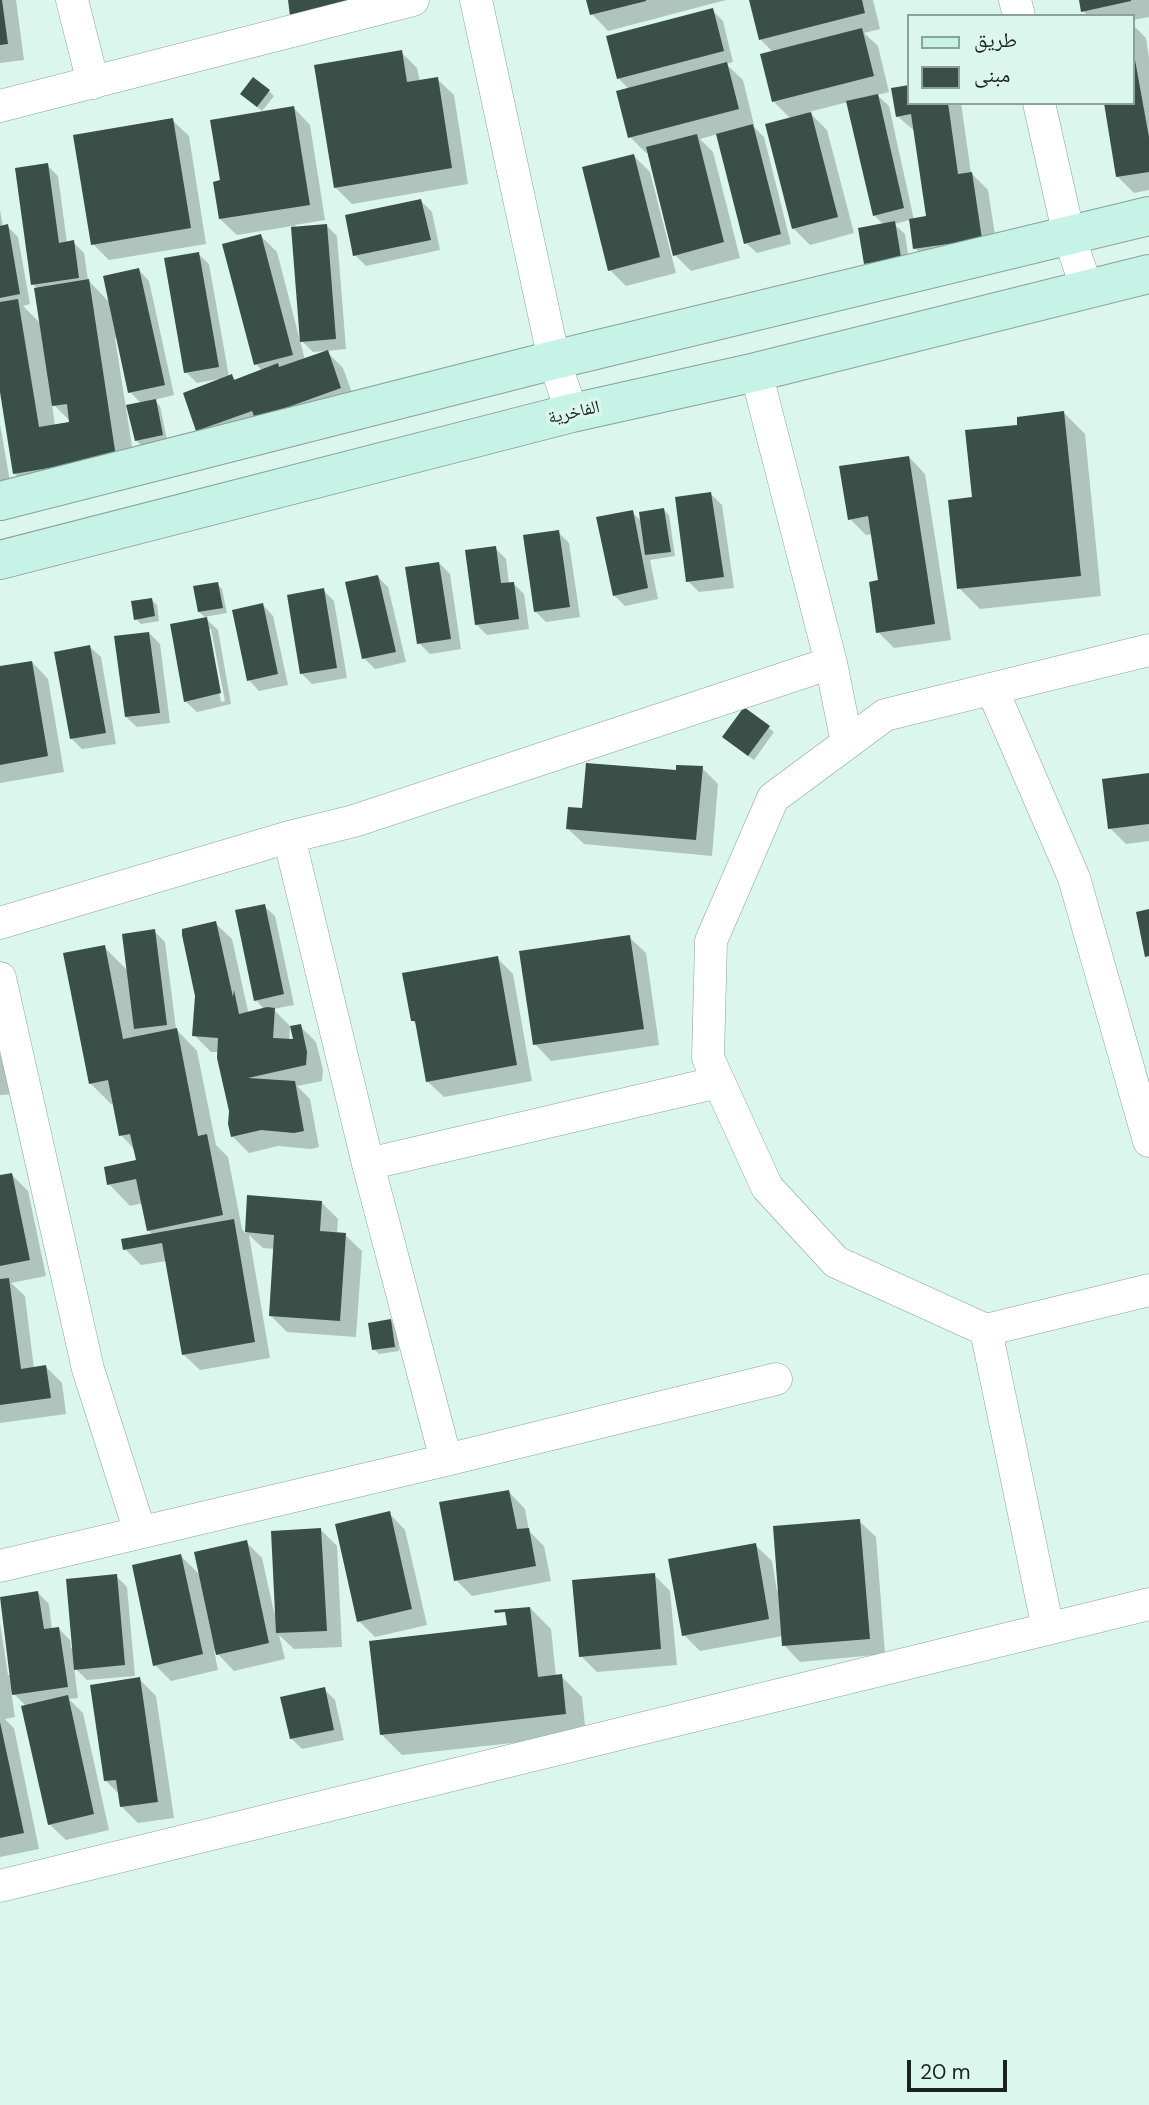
<!DOCTYPE html>
<html>
<head>
<meta charset="utf-8">
<style>
  body { margin:0 }
  #map { position:relative; width:1149px; height:2105px; overflow:hidden; background:#dbf6ec; font-family:"DM Sans","Noto Naskh Arabic",sans-serif }
  canvas { display:block }
  .legend { position:absolute; left:907px; top:14px; width:228px; height:91px; box-sizing:border-box; background:#dbf6ec; border:2px solid #8da19a; margin:0; padding:9px 12px; list-style:none; font-size:21px; color:#18221e }
  .legend li { display:flex; align-items:center; gap:14px; height:35px }
  .legend b { width:35px; border:2px solid #8da19a }
  .scale { position:absolute; left:907px; top:2060px; width:100px; height:32px; box-sizing:border-box; border:4px solid #18221e; border-top:0; padding-left:9px; font-size:21px; line-height:24px; white-space:nowrap; color:#18221e; -webkit-text-stroke:5px #dbf6ec; paint-order:stroke }
</style>
</head>
<body>
<div id="map">
<canvas width="1149" height="2105"></canvas>
<ul class="legend">
<li><b style="height:9px;background:#c7f2e6"></b>طريق</li>
<li><b style="height:19px;background:#394f47"></b>مبنى</li>
</ul>
<div class="scale">20 m</div>
</div>
<script>
const c = document.querySelector('canvas').getContext('2d');
c.lineJoin = 'round';
function fill(path, color) { c.fillStyle = color; c.fill(path, 'evenodd'); }
const shape = rows => new Path2D(rows.map(r => 'M' + r).join(''));
function strokePath(path, color, width, dash) { c.strokeStyle = color; c.lineWidth = width; c.lineCap = dash ? 'butt' : 'round'; c.setLineDash(dash || []); c.stroke(path); }
function drawText(font, color, halo, rows, align = 'center') {
  c.font = font + ' "DM Sans","Noto Naskh Arabic",sans-serif'; c.lineWidth = 7; c.setLineDash([]); c.textBaseline = 'middle'; c.strokeStyle = halo; c.fillStyle = color; for (const [text, x, y, turn = 0] of rows) {
    c.save(); c.translate(x, y); c.rotate((+turn || 0) * Math.PI / 180); c.textAlign = isNaN(turn) ? turn : align; if (halo) c.strokeText(text, 0, 0); c.fillText(text, 0, 0); c.restore();
  }
}
fill(shape([
  [0,0,16,0,24,60,0,63],
  [588,0,726,0,608,31,592,14],
  [751,0,873,0,880,29,864,33,878,46,889,92,877,95,889,106,914,220,928,217,916,132,897,116,893,89,909,87,909,103,961,103,971,173,988,190,998,254,931,264,915,248,910,220,894,224,905,234,910,267,876,274,865,263,884,225,874,215,848,102,809,112,827,130,854,233,810,245,794,229,767,125,791,119,773,101,773,52,760,39],
  [1081,0,1149,0,1149,17,1133,20,1133,16,1088,16,1083,11],
  [712,10,723,21,733,62,726,64,743,80,754,125,752,125,764,137,791,244,757,253,746,243,718,134,700,139,713,152,740,258,691,271,675,255,649,152,646,153,630,137,630,90,618,78],
  [1133,25,1146,38,1149,58,1149,190,1134,193,1117,176,1133,103],
  [401,52,417,68,420,82,437,79,454,95,468,184,352,204,336,188],
  [269,91,274,96,262,111,247,99],
  [294,108,310,125,325,220,295,225,296,228,326,225,337,236,346,349,326,351,343,368,356,404,214,446,198,430,219,379,197,383,186,372,198,254,209,264,229,377,232,376,236,381,262,371,256,364,261,236,277,252,305,360,326,351,313,352,300,339,302,339,292,226,237,235,220,219,222,182],
  [172,120,189,136,206,244,109,260,93,244],
  [634,156,650,172,676,273,626,286,610,270],
  [47,165,58,176,67,243,73,242,84,253,88,280,110,303,139,270,149,281,174,395,154,400,160,406,167,440,141,445,136,440,142,404,130,392,118,337,115,338,137,478,36,494,14,473,0,381,0,210,3,227,7,226,18,237,30,304,23,306,41,324,37,288,33,284],
  [52,403,72,423,55,426],
  [421,201,432,212,440,250,366,266,355,255],
  [1064,413,1085,434,1101,596,980,609,959,588,974,499,1019,426],
  [0,424,13,499,0,502],
  [909,457,925,474,951,640,894,648,878,632,880,582,873,534,866,535,850,519],
  [711,494,722,505,734,588,699,592,688,581],
  [664,510,669,515,675,556,650,560,658,599,625,606,614,595,632,512,642,522],
  [558,532,569,543,580,617,546,622,535,611],
  [495,548,506,559,509,584,513,583,524,594,529,629,487,635,476,624],
  [439,563,450,574,461,649,430,654,419,643],
  [378,577,388,587,406,662,375,669,364,658],
  [217,584,222,589,227,613,204,617,218,630,231,704,197,712,186,702,172,626,207,619,199,612],
  [208,629,211,629,225,701,221,702],
  [323,590,334,601,347,678,312,684,301,673],
  [152,600,157,605,159,621,141,624,136,619],
  [263,605,273,616,288,685,259,691,249,680],
  [149,633,160,644,170,723,137,727,126,717],
  [90,647,101,657,116,744,82,749,71,738],
  [32,662,48,679,64,772,0,783,0,668],
  [744,709,774,732,754,760,729,742],
  [702,768,718,784,712,856,584,844,567,828,584,810,678,772],
  [1149,775,1149,841,1126,844,1110,828],
  [264,906,275,916,294,1005,273,1009,290,1026,289,1041,295,1041,300,1026,316,1042,323,1070,322,1081,297,1086,310,1099,319,1147,311,1149,278,1146,249,1153,232,1136,230,1111,219,1052,211,1052,194,1035,215,923,232,939,248,1011,250,1013,265,1010,256,1000],
  [154,931,165,942,176,1029,197,1051,216,1145,228,1157,242,1229,246,1234,249,1197,321,1202,338,1219,337,1234,345,1235,362,1251,356,1337,287,1332,271,1316,275,1249,263,1248,249,1235,270,1358,200,1370,183,1354,167,1261,141,1265,125,1249,153,1235,148,1230,143,1203,130,1206,109,1184,138,1162,135,1150,121,1135,114,1103,111,1104,90,1083,104,947,128,971],
  [629,937,646,953,659,1045,551,1061,535,1044],
  [497,958,513,974,532,1081,444,1097,427,1081,418,1026,412,1020],
  [0,1055,19,1074,20,1094,0,1095],
  [12,1175,28,1191,46,1276,11,1283,25,1296,34,1369,46,1367,62,1383,66,1414,0,1423,0,1177],
  [391,1321,396,1326,399,1351,379,1354,374,1349],
  [509,1492,525,1509,529,1531,544,1546,551,1581,472,1596,456,1580],
  [389,1513,405,1530,427,1625,375,1637,359,1621],
  [859,1521,876,1537,885,1654,800,1662,784,1645,783,1636,700,1651,684,1635,755,1545,772,1561,777,1591,780,1591],
  [321,1530,337,1546,342,1647,294,1649,279,1635,285,1659,234,1671,214,1650,218,1670,171,1681,155,1665,181,1556,201,1576,246,1542,262,1558,274,1612,276,1612],
  [654,1575,670,1591,677,1665,597,1672,581,1656],
  [116,1576,127,1587,135,1676,87,1680,74,1667,78,1698,69,1699,83,1713,109,1830,66,1840,49,1824,26,1706,11,1691,15,1717,5,1719,14,1728,39,1849,0,1857,0,1623,8,1675,12,1675,38,1593,49,1604,52,1630,59,1629,70,1640,71,1648,74,1648],
  [530,1608,551,1629,556,1677,561,1676,582,1697,586,1735,402,1755,381,1734],
  [139,1679,156,1696,174,1818,138,1823,122,1807,120,1795,106,1781],
  [324,1689,335,1700,344,1740,302,1749,291,1738]
]), '#0003');
fill(shape([
  [0,0,2,0,8,44,0,45],
  [288,0,367,0,290,16],
  [586,0,646,0,646,1,590,15],
  [749,0,862,0,865,13,759,40],
  [1079,0,1131,0,1131,1,1081,12],
  [713,8,724,51,617,79,606,36],
  [862,28,874,76,772,102,760,54],
  [1133,49,1149,137,1149,172,1116,177,1104,103,1133,103],
  [402,50,407,82,438,77,452,168,334,188,314,65],
  [727,62,739,109,628,138,616,91],
  [253,77,270,90,257,107,240,94],
  [909,85,909,103,948,103,958,174,972,172,982,239,913,249,909,219,926,216,911,114,896,117,891,88],
  [878,94,904,208,873,216,846,101],
  [294,106,310,205,219,219,213,182,220,180,210,120],
  [811,112,838,217,792,229,765,124],
  [173,118,191,228,91,245,73,135],
  [753,124,781,234,744,244,716,134],
  [697,134,724,242,673,256,646,147],
  [634,154,660,257,608,271,582,167],
  [48,163,59,243,74,240,79,278,31,285,15,168],
  [421,199,431,240,353,256,345,215],
  [895,221,901,257,864,264,858,228],
  [8,224,20,294,0,298,0,226],
  [327,224,336,339,300,342,291,227],
  [261,234,293,355,254,365,222,244],
  [199,252,219,367,184,373,164,258],
  [139,268,165,385,128,393,103,276],
  [89,279,116,457,13,474,0,392,0,302,18,299,39,427,69,422,67,404,52,406,34,288],
  [328,350,341,388,255,419,252,411,196,431,183,393,232,374,234,380,278,363,279,367],
  [156,399,163,435,135,441,126,405],
  [1064,411,1081,576,957,589,948,500,972,497,965,430,1017,425,1017,417],
  [909,456,935,624,876,633,869,582,878,580,868,516,848,520,839,466],
  [711,492,724,577,686,582,675,497],
  [664,508,671,552,645,555,639,512],
  [633,510,648,588,613,596,596,517],
  [559,530,570,607,534,612,523,535],
  [496,546,501,583,514,582,519,619,475,625,465,550],
  [439,562,451,639,417,644,405,567],
  [378,575,396,652,362,659,345,582],
  [218,582,223,608,198,612,193,586],
  [324,588,337,668,300,674,287,595],
  [152,598,155,616,134,620,131,601],
  [263,603,278,674,247,681,232,610],
  [207,617,221,693,184,702,170,624],
  [149,632,160,713,125,717,114,636],
  [90,645,106,733,70,739,54,652],
  [32,661,48,756,0,765,0,666],
  [744,707,770,726,748,756,722,737],
  [586,763,676,770,676,765,703,766,696,840,566,829,568,807,582,808],
  [1149,773,1149,824,1108,829,1102,779],
  [265,904,284,994,254,1001,235,910],
  [1149,909,1149,956,1145,957,1136,912],
  [216,921,233,997,234,990,239,1014,267,1007,275,1008,273,1038,293,1039,290,1026,301,1024,307,1052,306,1065,248,1078,295,1081,304,1131,294,1133,261,1130,231,1137,228,1124,229,1111,217,1058,218,1038,192,1036,195,996,182,935,182,929],
  [155,929,167,1025,134,1029,122,934],
  [630,935,644,1029,533,1045,519,951],
  [105,945,123,1039,177,1028,198,1136,207,1134,223,1215,147,1231,136,1179,107,1185,104,1167,136,1160,130,1134,119,1136,108,1080,89,1084,63,953],
  [498,956,517,1065,426,1082,415,1021,411,1021,402,973],
  [12,1173,30,1260,0,1266,0,1175],
  [247,1195,322,1201,320,1231,346,1233,340,1321,269,1316,274,1235,245,1232],
  [234,1219,255,1342,182,1355,162,1243,123,1250,121,1239],
  [9,1278,21,1369,46,1365,51,1398,0,1405,0,1279],
  [391,1319,395,1347,372,1350,368,1323],
  [509,1490,517,1529,529,1528,536,1566,454,1581,439,1502],
  [390,1511,412,1609,357,1622,335,1524],
  [860,1519,870,1639,782,1646,773,1526],
  [321,1528,327,1631,276,1633,271,1531],
  [247,1540,269,1643,216,1655,194,1552],
  [756,1543,769,1619,682,1636,668,1559],
  [181,1554,203,1654,153,1666,132,1565],
  [655,1573,661,1649,579,1657,572,1580],
  [117,1574,125,1665,74,1670,66,1579],
  [38,1591,44,1629,59,1627,68,1687,12,1695,0,1597],
  [530,1607,538,1677,562,1674,566,1714,380,1735,369,1641,507,1625,505,1612,495,1613,494,1610],
  [140,1677,158,1802,120,1807,116,1780,104,1781,90,1685],
  [325,1687,334,1730,290,1739,280,1697],
  [68,1695,94,1814,48,1825,21,1706],
  [0,1722,24,1833,0,1838]
]), '#394f47');
const street = shape([
  [72,0,93,83],
  [476,0,554,360,572,413],
  [1015,0,1019,16],
  [1039,103,1069,236,1087,289],
  [0,106,413,0],
  [756,372,831,663,847,743],
  [1149,650,885,715,773,798,711,941,708,1058,767,1187,836,1262,986,1330,1149,1290],
  [992,689,1074,878,1149,1141],
  [289,837,368,1164,446,1460],
  [0,923,289,837,354,821,831,663],
  [0,978,88,1369,140,1532],
  [368,1164,719,1082],
  [986,1330,1048,1629],
  [0,1566,446,1460,776,1379],
  [0,1886,1149,1604]
]);
const secondary = shape([
  [0,501,554,360,1149,216],
  [0,560,572,413,756,372,1149,274]
]);
strokePath(street, '#89a298', 33);
strokePath(secondary, '#89a298', 40);
strokePath(street, '#fff', 32);
strokePath(secondary, '#c7f2e6', 38);
drawText('18px', '#18221e', '#dbf6ec', [
  ["الفاخرية",574,413,-13]
]);
</script>
</body>
</html>
